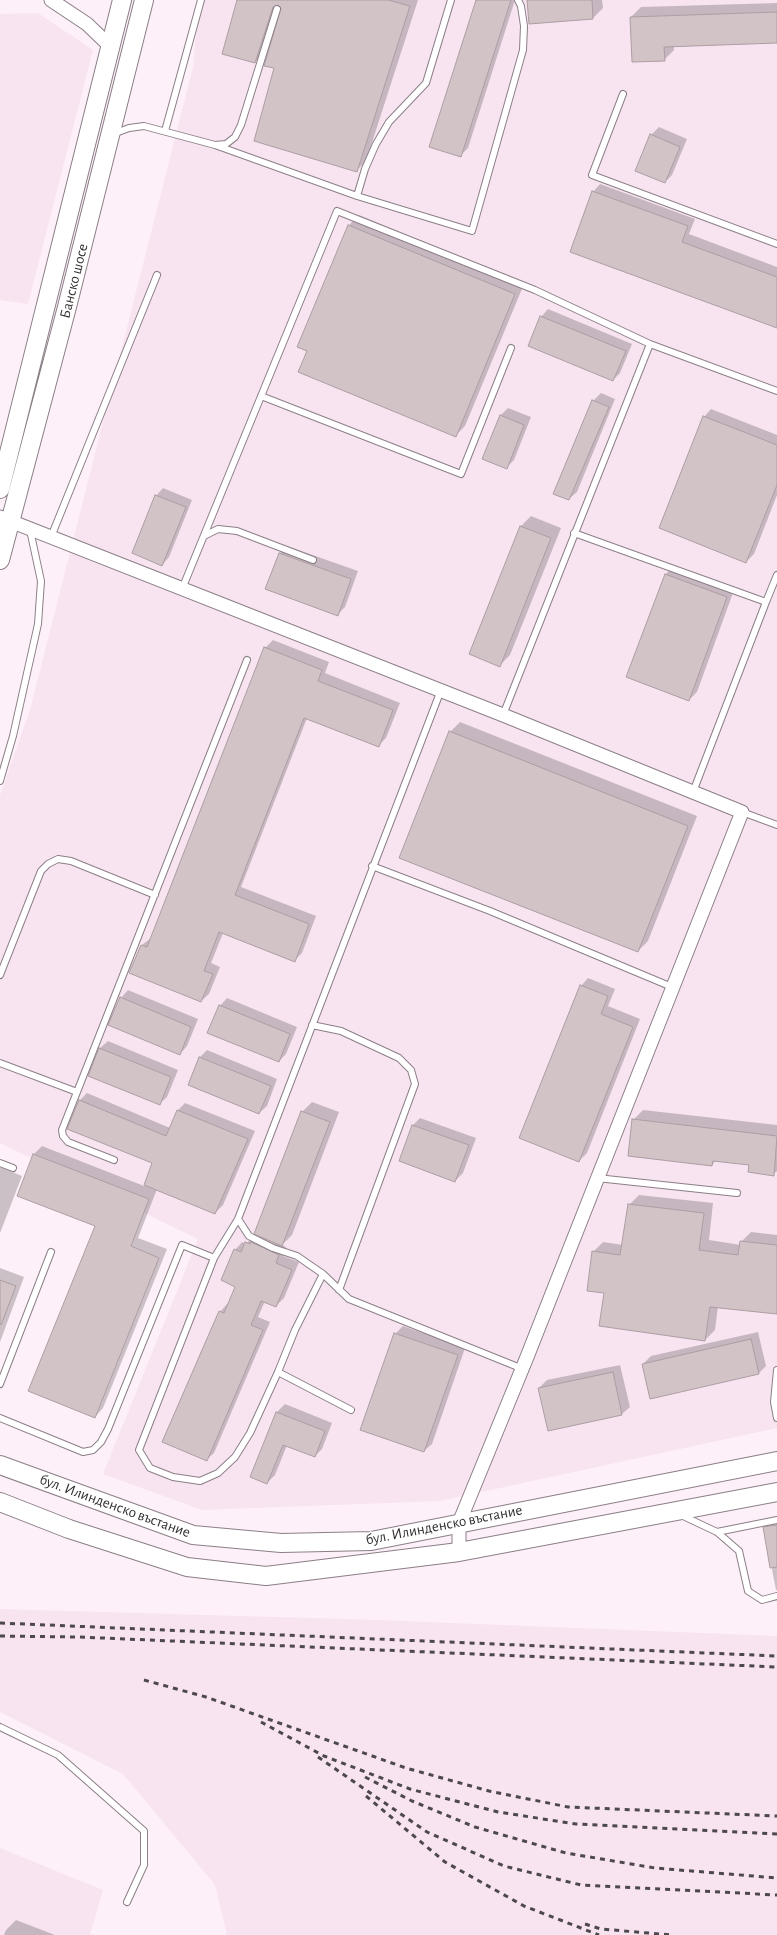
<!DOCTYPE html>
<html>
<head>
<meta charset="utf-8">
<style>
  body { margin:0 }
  canvas { display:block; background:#fdf0f8 }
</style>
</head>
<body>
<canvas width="777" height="1935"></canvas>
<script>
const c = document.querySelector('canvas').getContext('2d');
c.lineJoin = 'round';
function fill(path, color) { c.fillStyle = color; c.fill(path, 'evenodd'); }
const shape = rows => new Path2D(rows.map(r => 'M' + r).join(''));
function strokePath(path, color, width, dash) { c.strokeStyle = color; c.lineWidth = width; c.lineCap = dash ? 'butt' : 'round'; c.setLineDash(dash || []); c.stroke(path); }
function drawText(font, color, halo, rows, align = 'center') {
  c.font = font + ' "Alegreya Sans",sans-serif'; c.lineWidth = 3; c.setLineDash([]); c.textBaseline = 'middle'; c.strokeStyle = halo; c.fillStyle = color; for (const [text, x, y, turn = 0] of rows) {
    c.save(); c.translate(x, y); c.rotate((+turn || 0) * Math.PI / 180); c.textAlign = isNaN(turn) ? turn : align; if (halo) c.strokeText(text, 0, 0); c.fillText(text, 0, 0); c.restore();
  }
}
fill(shape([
  [199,0,777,0,777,1428,440,1501,202,1510,103,1474,198,1239,0,1143,0,795,30,710,193,67],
  [38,13,93,50,28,304,0,300,0,14],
  [0,1609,379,1620,777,1636,777,1935,227,1935,215,1885,123,1774,0,1712],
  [0,1848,103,1890,90,1935,0,1935]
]), '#f8e4f1');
fill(shape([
  [238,0,418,0,366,161,356,171,275,68,283,8,280,5,265,52,255,62],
  [477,0,515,0,468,148,460,156],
  [528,0,602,0,603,8,593,18,530,23],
  [777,3,777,42,674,45,674,50,664,60,631,17,641,7],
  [659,127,687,139,672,175,665,182,651,135],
  [600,184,695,219,689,234,777,267,777,327,593,192],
  [359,215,524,284,465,426,455,436,298,346,349,225],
  [548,309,632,344,620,373,613,380,541,317],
  [601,393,615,399,577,492,569,499,593,401],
  [508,408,531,417,514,460,506,468,500,416],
  [711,409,777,435,777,495,754,554,746,562,704,417],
  [163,488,192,500,169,557,162,565,156,496],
  [531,516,561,528,510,655,500,665,470,654,521,526],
  [287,546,358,571,345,607,338,614,267,589,280,553],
  [673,566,734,590,697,692,689,700,628,677,666,574],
  [273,640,329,662,325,673,400,703,386,738,378,746,307,718,241,887,316,916,302,953,294,961,223,933,211,963,220,967,209,994,201,1001,142,945,151,938,265,648],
  [460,722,697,816,648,941,638,951,450,732],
  [588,978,615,989,608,1006,640,1019,587,1153,579,1161,581,986],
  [128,990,198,1019,187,1046,180,1054,121,998],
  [227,998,297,1027,286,1054,279,1061,220,1006],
  [108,1041,178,1070,167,1097,159,1104,90,1075,100,1048],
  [207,1050,277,1079,267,1106,259,1113,200,1057],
  [87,1093,170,1128,178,1110,185,1103,255,1131,223,1205,215,1213,157,1189,138,1238,167,1249,103,1408,95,1417,96,1225,18,1195,34,1154,42,1146,144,1186,154,1163,79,1101],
  [312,1102,339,1112,292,1235,282,1245,286,1247,283,1256,299,1262,284,1298,276,1306,265,1301,258,1317,270,1322,214,1453,206,1460,220,1312,227,1304,229,1305,236,1286,235,1250,242,1242,246,1244,254,1235,258,1237,260,1235,302,1112],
  [643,1110,777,1125,777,1171,773,1174,750,1164,716,1160,712,1165,633,1120],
  [420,1118,476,1138,463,1173,455,1181,400,1161,413,1125],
  [0,1167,22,1176,0,1233],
  [639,1195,713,1203,709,1240,741,1245,741,1242,751,1232,777,1235,777,1313,718,1306,715,1330,705,1340,605,1292,593,1252,603,1242,623,1245,629,1205],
  [0,1268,24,1277,0,1342],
  [403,1326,465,1348,432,1444,424,1451,395,1334],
  [758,1332,766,1366,759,1373,643,1364,651,1356],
  [620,1365,630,1407,622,1414,549,1430,539,1388,547,1380],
  [285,1404,332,1423,322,1449,315,1456,287,1445,275,1475,267,1483,251,1476,277,1412],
  [777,1519,777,1590,776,1590,764,1528,772,1520],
  [16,1920,55,1935,4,1935,6,1930]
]), '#0003');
const building = shape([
  [237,0,388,0,410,6,357,172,254,141,274,68,264,66,281,8,278,5,273,7,255,63,222,54,237,0],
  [476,0,511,0,461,157,429,147,476,0],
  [527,0,592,0,593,19,529,24,527,0],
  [777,12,777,43,664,47,665,61,632,62,630,17,777,12],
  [650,134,680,147,665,183,635,171,650,134],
  [592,191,688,226,682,242,777,277,777,328,570,252,592,191],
  [348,225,515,294,456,437,298,372,307,351,297,347,348,225],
  [540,316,626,351,613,381,528,346,540,316],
  [592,400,609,407,569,500,553,494,592,400],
  [500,415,524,425,507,469,482,459,500,415],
  [703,416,777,445,777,485,746,563,659,528,703,416],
  [155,495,186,507,162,566,132,553,155,495],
  [520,526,551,538,500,667,469,654,520,526],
  [279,553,351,579,338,616,265,589,279,553],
  [665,574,727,597,689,701,626,677,665,574],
  [264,647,322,670,318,681,393,710,379,747,304,718,235,895,309,924,295,962,219,932,204,971,213,974,201,1002,129,973,141,945,147,947,264,647],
  [449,731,688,826,638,952,399,858,449,731],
  [580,985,608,996,601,1014,633,1027,579,1162,519,1138,580,985],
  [120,997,191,1027,180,1055,108,1025,120,997],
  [219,1005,290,1034,279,1062,207,1033,219,1005],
  [99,1048,171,1077,160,1105,88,1076,99,1048],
  [199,1057,271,1086,259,1114,188,1085,199,1057],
  [79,1100,166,1136,177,1110,248,1139,215,1214,144,1185,152,1163,67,1129,79,1100],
  [301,1111,330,1122,282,1246,254,1234,301,1111],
  [632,1119,777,1136,774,1176,748,1172,749,1165,713,1161,712,1166,628,1156,632,1119],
  [412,1125,469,1145,455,1182,399,1161,412,1125],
  [33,1154,149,1199,131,1246,159,1258,95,1418,28,1391,95,1226,17,1196,33,1154],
  [628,1204,704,1213,699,1250,738,1255,740,1241,777,1245,777,1314,710,1307,705,1341,599,1326,604,1293,587,1291,592,1251,620,1255,628,1204],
  [245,1242,250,1244,251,1242,279,1255,276,1263,292,1270,276,1307,261,1301,251,1325,263,1330,207,1461,162,1442,219,1311,224,1313,235,1287,221,1280,234,1249,241,1252,245,1242],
  [0,1280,16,1286,1,1325,0,1324,0,1280],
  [394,1333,458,1355,424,1452,360,1430,394,1333],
  [751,1339,759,1374,650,1399,642,1364,751,1339],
  [613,1372,622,1415,548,1431,538,1388,613,1372],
  [276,1412,325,1431,315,1457,283,1445,267,1484,250,1477,276,1412],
  [777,1525,777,1567,770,1568,763,1527,777,1525]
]);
fill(building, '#d2c3c7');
strokePath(building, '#ac9ea2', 1);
const service = shape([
  [623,94,592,175,777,244],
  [165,131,201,0],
  [113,134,129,128,144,126,215,145,226,144,235,137,241,125,277,9],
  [215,145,357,196,472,231,523,50,524,26,521,6,518,0],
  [357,196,365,169,376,144,389,122,426,83,451,0],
  [261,396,461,474,511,348],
  [574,533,766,602,693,792],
  [204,536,218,529,237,531,313,560],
  [51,537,157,275],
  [182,589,337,211,535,290,650,344,777,391],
  [766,602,777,575],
  [503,715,650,344],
  [0,781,13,736,38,624,41,581,30,530],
  [742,812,777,825],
  [372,866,490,911,672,987],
  [0,975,41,871,48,864,58,859,71,861,155,895],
  [312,1025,341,1031,399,1058,411,1070,415,1084,339,1290],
  [0,1063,77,1092,247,660],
  [77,1092,62,1130,63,1136,68,1142,114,1160],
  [0,1163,13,1168],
  [597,1178,737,1193],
  [238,1219,249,1236,273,1248,297,1256,323,1274,349,1299,523,1369],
  [323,1274,295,1330,278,1372,250,1433,235,1457,218,1473,200,1481,173,1477,150,1468,139,1450,214,1258,238,1219,441,690],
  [777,1370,774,1402,777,1418],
  [278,1372,351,1410],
  [0,1384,51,1252],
  [0,1418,83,1452,93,1450,101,1442,108,1429,182,1245,214,1258],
  [681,1515,717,1532,739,1551,748,1591,762,1600,777,1596],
  [717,1532,777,1520],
  [0,1727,58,1755,144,1831,144,1865,127,1902]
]);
const minor = shape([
  [51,0,87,24,111,47],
  [0,517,503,715,742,812,527,1357,459,1523,459,1552]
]);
const secondary = shape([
  [0,489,122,0],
  [0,560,67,307,144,0],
  [0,1465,193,1535,281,1543,371,1541,777,1461],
  [0,1502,69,1529,187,1567,266,1576,459,1552,777,1492]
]);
strokePath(service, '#8b7f87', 8);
strokePath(minor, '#8b7f87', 15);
strokePath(secondary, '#8b7f87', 20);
strokePath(service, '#fff', 6);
strokePath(minor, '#fff', 13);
strokePath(secondary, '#fff', 18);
strokePath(shape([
  [0,1623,777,1656],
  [0,1636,79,1637,777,1667],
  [144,1680,206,1697,406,1768,489,1791,568,1807,777,1816],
  [261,1722,324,1756,410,1789,498,1812,576,1824,777,1834],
  [318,1757,427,1832,504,1866,581,1885,777,1895],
  [365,1777,412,1801,475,1827,566,1853,655,1868,777,1878],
  [366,1796,445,1862,524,1906,599,1935],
  [585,1924,601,1929,672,1935]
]), '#4d484c', 3, [5, 5]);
drawText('15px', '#322e31', '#fff', [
  ["Банско шосе",74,281,-76],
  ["бул. Илинденско въстание",115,1506,20],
  ["бул. Илинденско въстание",444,1525,-11]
]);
</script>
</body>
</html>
